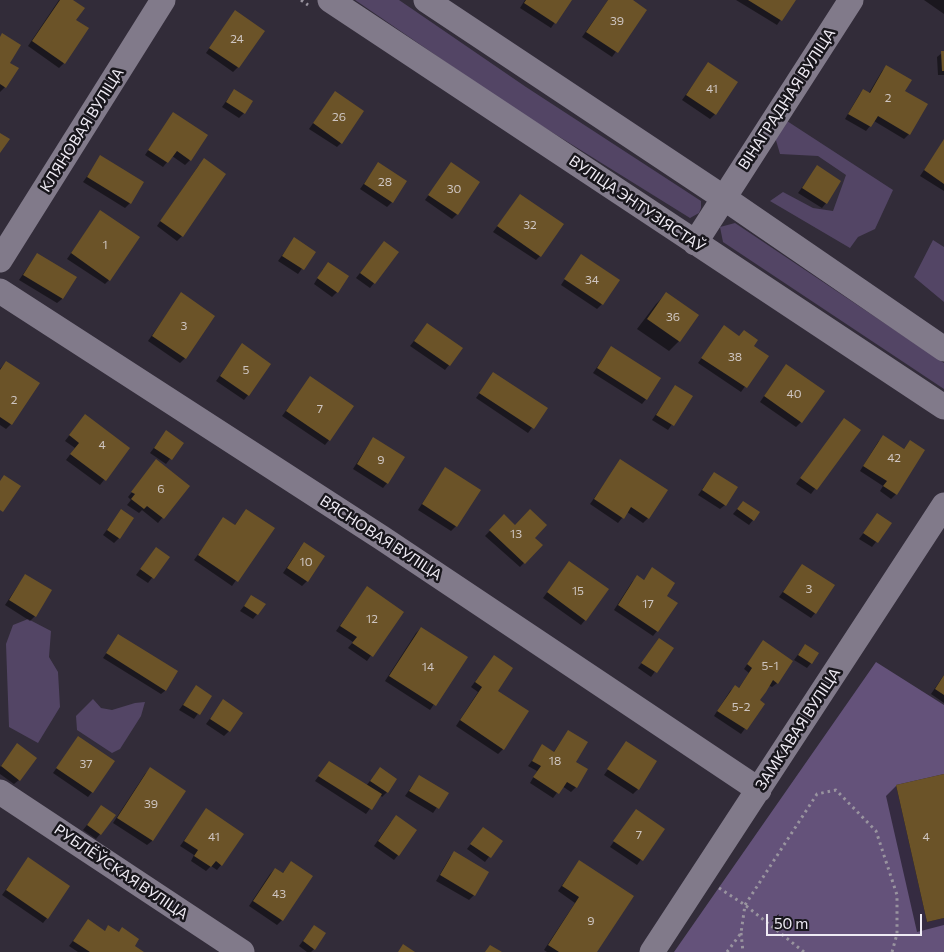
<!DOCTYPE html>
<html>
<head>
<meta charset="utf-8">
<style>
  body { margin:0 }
  #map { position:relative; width:944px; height:952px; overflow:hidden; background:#322c39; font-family:Commissioner,sans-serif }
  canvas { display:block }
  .scale { position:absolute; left:766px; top:914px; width:156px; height:22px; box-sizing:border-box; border:2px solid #efebf4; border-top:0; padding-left:6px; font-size:15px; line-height:18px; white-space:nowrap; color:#efebf4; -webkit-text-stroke:4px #18161c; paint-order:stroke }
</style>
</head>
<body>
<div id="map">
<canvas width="944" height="952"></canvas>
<div class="scale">50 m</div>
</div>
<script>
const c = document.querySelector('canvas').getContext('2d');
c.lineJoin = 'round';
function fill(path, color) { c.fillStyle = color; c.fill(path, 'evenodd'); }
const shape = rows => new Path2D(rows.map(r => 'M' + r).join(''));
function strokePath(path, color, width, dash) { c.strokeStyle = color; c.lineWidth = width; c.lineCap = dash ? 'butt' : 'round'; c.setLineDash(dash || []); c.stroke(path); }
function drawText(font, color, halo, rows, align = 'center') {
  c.font = font + ' Commissioner,sans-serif'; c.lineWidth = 5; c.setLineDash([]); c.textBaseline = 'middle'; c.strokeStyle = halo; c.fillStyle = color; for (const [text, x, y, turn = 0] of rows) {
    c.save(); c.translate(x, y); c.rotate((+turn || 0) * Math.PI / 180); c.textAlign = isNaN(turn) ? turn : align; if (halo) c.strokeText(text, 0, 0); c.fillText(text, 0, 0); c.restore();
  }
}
fill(shape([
  [355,0,399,0,526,87,701,201,701,208,699,213,690,218,513,108],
  [787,121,893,190,875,229,858,237,850,248,770,201,783,192,813,208,833,211,846,175,818,156,780,154,775,137],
  [735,223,944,363,944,389,723,242,720,227],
  [933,240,944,247,944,302,914,277],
  [28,619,51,631,49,657,58,672,60,707,38,743,9,727,6,644,13,625],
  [93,699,101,708,112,710,135,703,145,702,141,716,120,749,112,753,77,730,76,716]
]), '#534565');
fill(shape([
  [876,662,944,705,944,774,896,785,927,922,944,918,944,952,674,952]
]), '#64527a');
fill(shape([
  [59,0,71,0,75,20,64,63,59,68,28,46],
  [525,0,570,0,551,28,520,8],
  [608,0,630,0,646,11,612,57,582,37],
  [736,0,794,0,777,25],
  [924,0,944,0,944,14],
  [231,17,238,67,233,72,206,53],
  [0,38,8,63,5,87,0,92],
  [944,52,944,75,938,75,937,57,942,53],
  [708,64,715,114,710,119,682,100],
  [887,66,903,91,909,134,904,139,874,121,866,131,845,119,859,95,863,90,869,93,882,71],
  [234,90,244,113,239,118,222,107],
  [335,92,341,143,337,147,309,129],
  [169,119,190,160,185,165,172,156,163,167,145,155],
  [944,140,944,191,920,176],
  [101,157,130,203,125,208,83,182],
  [378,164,392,202,387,207,360,189],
  [451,164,457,214,452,219,425,200],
  [199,165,182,236,177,241,157,226],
  [817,167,826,203,822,208,798,193],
  [520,195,540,256,536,260,493,232],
  [96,217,109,280,105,284,67,259],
  [294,239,314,252,298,274,278,261],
  [384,242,374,283,370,288,356,278],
  [37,254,75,277,62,299,57,303,19,280],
  [577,260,602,304,597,309,561,285],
  [323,269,337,292,332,297,314,284],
  [181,294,185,358,180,363,148,341],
  [666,294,679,341,669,351,637,329,656,304],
  [427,324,449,365,445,370,410,346],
  [724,327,738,337,744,331,752,346,767,356,741,392,698,363],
  [242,345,248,395,244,400,216,381],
  [611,347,646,399,642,404,593,373],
  [6,362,11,424,6,429,0,425,0,369],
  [782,370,801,422,796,427,760,402],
  [493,374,546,409,528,433,476,398],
  [310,378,329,440,325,445,282,416],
  [675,387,691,397,668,430,652,420],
  [81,420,129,448,100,485,66,460,75,448,65,441],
  [844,420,859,430,811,494,796,484],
  [166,432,182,443,166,464,150,453],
  [883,437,903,450,910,441,896,494,891,499,880,491,883,486,860,471,878,442],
  [373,439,387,483,383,488,353,469,369,444],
  [621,460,648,518,643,523,627,512,618,523,590,504],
  [152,466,188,486,158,523,142,510,139,513,127,505,131,500,128,497],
  [714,473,725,505,720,509,698,495],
  [441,474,456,526,451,531,418,510],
  [743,502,753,520,749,525,733,514],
  [121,511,119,538,114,543,103,535],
  [242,515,273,528,232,586,194,560,224,519,234,526],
  [877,515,890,524,872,547,859,539],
  [504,516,515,527,533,538,541,545,520,567,485,536],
  [156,548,168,557,148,583,136,575],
  [300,548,307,581,302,586,283,573],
  [569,562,585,620,581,625,543,598],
  [802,566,815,613,811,618,779,597],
  [652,569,665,596,657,631,653,636,614,610,632,582,637,577,643,581],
  [25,575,35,616,30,621,5,605],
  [363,593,402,612,367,661,348,648,353,642,336,631],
  [252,596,257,614,253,619,240,611],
  [421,628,466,658,430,710,385,681,416,633],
  [118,636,166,690,161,694,103,658],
  [659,639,672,648,651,677,638,668],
  [805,645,811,663,807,668,794,660],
  [759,647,777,683,772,687,768,685,758,701,763,704,741,734,714,716,730,691,735,687,738,689,749,673,744,669],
  [494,656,503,749,498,754,456,726,478,692,471,687],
  [944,675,944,703,931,694],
  [196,687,211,696,194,719,179,710],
  [223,701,229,731,224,736,206,724],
  [568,731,574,762,576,787,571,792,562,786,553,798,530,783,537,771,528,766,543,746,553,753],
  [79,737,92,792,88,797,53,773],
  [626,743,638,789,633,794,604,775],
  [13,750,19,780,14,784,0,774,0,767],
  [329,762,366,786,380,768,387,792,382,797,380,795,366,814,315,781],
  [150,769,184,791,152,841,147,845,113,823,145,774],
  [944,775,944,925,917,932,886,796,896,786],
  [419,776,447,793,433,813,405,796],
  [101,807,100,834,96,839,83,830],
  [206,810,221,865,217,870,211,866,206,871,191,861,194,855,180,846],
  [636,810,663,829,637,865,610,847],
  [391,822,398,855,394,860,374,846],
  [483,828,501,841,485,862,467,849],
  [455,853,474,895,469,900,436,881,450,857],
  [28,859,47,918,43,923,2,895],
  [579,861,596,952,547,952,544,950,575,903,558,891],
  [291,862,282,920,277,925,249,906,270,874,275,869,282,874],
  [88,921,104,932,109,927,141,952,78,952,69,946],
  [314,926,314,949,311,952,307,952,299,946]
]), '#0007');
fill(shape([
  [60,0,73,0,85,8,76,20,89,28,65,64,32,41],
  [526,0,572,0,556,24,524,3],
  [608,0,633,0,647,10,618,53,586,32],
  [748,0,796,0,782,21],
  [235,10,265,31,239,68,209,48],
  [2,33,21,45,10,63,19,68,6,88,0,84,0,37],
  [941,51,944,51,944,71,942,71],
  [708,62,738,82,716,115,686,95],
  [886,65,912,80,905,91,928,104,910,135,878,116,871,127,848,114,863,89,870,93],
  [234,89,253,101,245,114,226,102],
  [335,91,364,111,342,144,313,123],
  [173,112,208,135,191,161,177,151,168,163,148,150],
  [0,133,10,139,0,153],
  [944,139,944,184,924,170],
  [100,155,144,182,131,204,87,177],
  [204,158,226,174,183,237,160,221],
  [378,162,407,181,393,203,364,184],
  [451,162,480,182,458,215,428,195],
  [817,165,841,181,827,204,802,188],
  [520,194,564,224,541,257,497,226],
  [100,210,140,237,110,281,71,253],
  [294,237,316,252,304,270,282,256],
  [384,241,399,252,375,284,360,273],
  [37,253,77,277,63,299,23,275],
  [581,254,620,280,603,305,564,279],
  [328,262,349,276,338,293,317,278],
  [181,292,215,316,186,359,152,336],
  [666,292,699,315,680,342,647,319],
  [427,323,463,348,450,366,414,341],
  [724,325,739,336,744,330,758,340,754,346,769,356,747,388,701,358],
  [242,343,271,364,249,396,220,376],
  [611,346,661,378,647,400,597,368],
  [6,361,40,383,12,425,0,417,0,370],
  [786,364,825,391,802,423,764,396],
  [493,372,548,408,534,429,479,393],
  [310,376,354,406,330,441,286,411],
  [675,385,693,396,674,426,656,415],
  [85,414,130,448,106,481,70,454,79,443,69,435],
  [844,418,861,430,817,490,800,478],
  [166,430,184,443,172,460,154,448],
  [883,435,904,449,910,440,925,450,897,495,883,486,887,481,863,466],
  [373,437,405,457,388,484,357,464],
  [156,459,190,486,164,519,147,506,144,509,131,499,135,494,131,492],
  [620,459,668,490,649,519,631,507,624,519,594,499],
  [445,467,481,490,457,527,422,504],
  [714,472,738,487,726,506,702,490],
  [4,475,21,486,3,512,0,510,0,481],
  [743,501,760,512,754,521,737,509],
  [121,509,134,518,120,539,107,530],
  [246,509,275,528,238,582,198,555,223,517,235,525],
  [530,509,547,525,535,538,543,545,525,564,489,530,504,514,515,525],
  [877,513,892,523,878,543,863,533],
  [304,542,325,556,308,582,287,568],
  [156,547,170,557,154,579,140,569],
  [569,561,609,589,586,621,547,592],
  [802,564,835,585,816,614,783,592],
  [652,567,675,583,667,596,678,603,658,632,618,605,637,575,644,580],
  [25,574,52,590,36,617,9,600],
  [367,586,404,612,373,657,352,643,357,637,340,626],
  [251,595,266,604,258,615,244,606],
  [421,627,468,657,436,706,389,676],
  [118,634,178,671,166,691,106,653],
  [659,638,674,648,657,673,641,663],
  [763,640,793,661,778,684,773,680,766,692,760,700,765,704,747,730,717,711,735,685,739,688,752,668,747,664],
  [805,644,819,653,812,664,798,655],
  [494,655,513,668,498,691,529,711,504,750,460,720,482,687,475,682],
  [944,675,944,695,935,689],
  [196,685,212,696,200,715,183,705],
  [223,699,243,713,230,732,210,719],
  [568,730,588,742,576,762,588,769,577,788,567,782,559,794,533,777,541,766,532,761,542,744,554,752],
  [78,736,115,761,93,793,56,768],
  [626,741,657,761,639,790,607,769],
  [17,743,37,758,20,781,1,766],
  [329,761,382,794,372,810,318,776],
  [150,767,186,791,153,841,117,818],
  [380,767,397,779,388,793,370,781],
  [944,774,944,918,927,922,896,785],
  [419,775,449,793,439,809,409,791],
  [101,805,116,815,101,835,87,825],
  [206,808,244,834,222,866,216,861,211,867,194,856,198,850,184,841],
  [636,809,665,829,643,861,613,841],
  [396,815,417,830,399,856,378,841],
  [483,827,503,841,491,858,470,844],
  [454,851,489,872,475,896,440,875],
  [28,857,70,886,48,919,6,890],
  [579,860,634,896,597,952,559,952,548,945,579,897,562,886],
  [291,861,313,876,283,921,253,901,275,868,283,873],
  [88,919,105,931,108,925,119,932,122,927,139,939,135,946,144,952,90,952,73,941],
  [314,925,326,933,315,950,303,941],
  [403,944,415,952,398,952],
  [490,945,502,952,485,952]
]), '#6b5328');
strokePath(shape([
  [301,0,308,5],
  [719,888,745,905,804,952],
  [741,933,743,952],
  [727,952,741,933,745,905,817,794,836,790,876,831,897,895,897,934,892,952]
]), '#99949f', 3, [2.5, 4]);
strokePath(shape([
  [330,0,944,407],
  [426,0,724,198,944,349],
  [695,243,851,0],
  [0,260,163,0],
  [0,291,382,538,759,790],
  [0,792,242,952],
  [652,952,944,505]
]), '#817a8a', 25);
drawText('12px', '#cec5c1', null, [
  ["39",617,21],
  ["24",237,39],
  ["41",712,89],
  ["2",888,98],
  ["26",339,117],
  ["28",385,182],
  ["30",454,189],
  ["32",530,225],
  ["1",105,245],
  ["34",592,280],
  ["36",673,317],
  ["3",184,326],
  ["38",735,357],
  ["5",246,370],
  ["40",794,394],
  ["2",14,400],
  ["7",320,409],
  ["4",102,445],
  ["42",894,458],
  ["9",381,460],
  ["6",161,489],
  ["13",516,534],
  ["10",306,562],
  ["3",809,589],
  ["15",578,591],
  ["17",648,604],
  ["12",372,619],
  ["5-1",770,666],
  ["14",428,667],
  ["5-2",741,707],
  ["18",555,761],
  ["37",86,764],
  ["39",151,804],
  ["7",639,835],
  ["41",214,837],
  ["4",926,837],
  ["43",279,894],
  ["9",591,921]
]);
drawText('15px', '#efebf4', '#18161c', [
  ["ВІНАГРАДНАЯ ВУЛІЦА",787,99,-57],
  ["КЛЯНОВАЯ ВУЛІЦА",82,130,-58],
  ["ВУЛІЦА ЭНТУЗІЯСТАЎ",637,204,34],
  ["ВЯСНОВАЯ ВУЛІЦА",381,538,33],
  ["ЗАМКАВАЯ ВУЛІЦА",798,729,-57],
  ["РУБЛЁЎСКАЯ ВУЛІЦА",121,872,34]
]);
</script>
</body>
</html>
